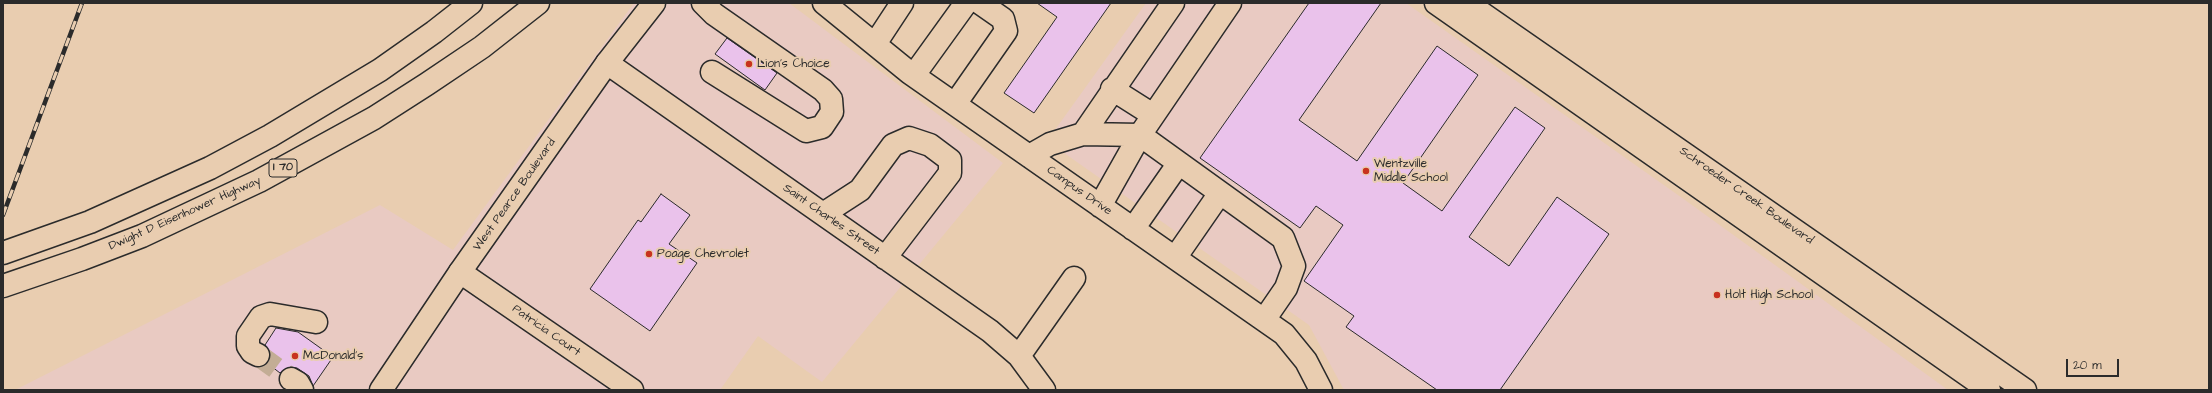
<!DOCTYPE html>
<html>
<head>
<meta charset="utf-8">
<style>
  body { margin:0 }
  #map { position:relative; width:2212px; height:393px; overflow:hidden; background:#e9cdb0; font-family:"Architects Daughter",sans-serif }
  canvas { display:block }
  .frame { position:absolute; inset:0; border:4px solid #2b2b2b; pointer-events:none }
  .scale { position:absolute; left:2066px; top:359px; width:53px; height:18px; box-sizing:border-box; border:2px solid #2b2b2b; border-top:0; padding-left:5px; font-size:12px; line-height:14px; white-space:nowrap; color:#2b2b2b; -webkit-text-stroke:3px #e9cdb0; paint-order:stroke }
</style>
</head>
<body>
<div id="map">
<canvas width="2212" height="393"></canvas>
<div class="frame"></div>
<div class="scale">20 m</div>
</div>
<script>
const c = document.querySelector('canvas').getContext('2d');
c.lineJoin = 'round';
function fill(path, color) { c.fillStyle = color; c.fill(path, 'evenodd'); }
const shape = rows => new Path2D(rows.map(r => 'M' + r).join(''));
function strokePath(path, color, width, dash) { c.strokeStyle = color; c.lineWidth = width; c.lineCap = dash ? 'butt' : 'round'; c.setLineDash(dash || []); c.stroke(path); }
function drawText(font, color, halo, rows, align = 'center') {
  c.font = font + ' "Architects Daughter",sans-serif'; c.lineWidth = 4; c.setLineDash([]); c.textBaseline = 'middle'; c.strokeStyle = halo; c.fillStyle = color; for (const [text, x, y, turn = 0] of rows) {
    c.save(); c.translate(x, y); c.rotate((+turn || 0) * Math.PI / 180); c.textAlign = isNaN(turn) ? turn : align; if (halo) c.strokeText(text, 0, 0); c.fillText(text, 0, 0); c.restore();
  }
}
fill(shape([
  [634,3,789,3,1003,163,822,382,758,336,720,390,15,390,380,205,453,250],
  [1146,3,1406,3,1685,200,1948,390,1344,390,1309,325,1047,141]
]), '#e9cac2');
const building = shape([
  [1037,3,1111,3,1034,113,1004,93,1057,17,1037,3],
  [1309,3,1381,3,1299,120,1357,161,1437,46,1478,75,1403,183,1442,211,1515,107,1545,128,1469,237,1509,266,1557,197,1609,234,1500,390,1437,390,1346,327,1354,316,1304,281,1343,225,1316,206,1300,228,1200,158,1309,3],
  [727,38,777,73,765,90,715,54,727,38],
  [661,194,690,215,669,244,697,263,650,331,590,289,638,220,641,222,661,194],
  [276,328,298,332,333,357,313,386,309,376,297,368,291,367,280,373,267,363,270,354,265,345,276,328]
]);
fill(building, '#eac2eb');
strokePath(building, '#2b2b2b', 1);
strokePath(shape([
  [258,355,291,379]
]), '#c3ad95', 22, [22, 11]);
const minor = shape([
  [703,3,714,14,823,90,831,99,832,112,822,127,806,131,712,72],
  [824,3,910,73,1284,334,1306,361,1321,390],
  [1436,3,1989,390],
  [1467,3,2025,390],
  [875,44,902,3],
  [607,63,990,331,1019,356,1044,390],
  [914,75,966,3],
  [1112,89,1153,115],
  [955,104,1006,31,1003,19,980,3],
  [1083,134,1140,135,1283,238,1294,266,1286,288,1264,320],
  [1029,156,1050,144,1083,134,1173,3],
  [1100,206,1140,135,1230,3],
  [823,214,860,190,893,145,909,138,930,145,950,160,950,173,885,258],
  [1133,229,1179,163],
  [1175,258,1220,193],
  [460,272,632,390],
  [258,355,252,352,248,346,248,336,261,317,270,314,316,322],
  [1019,356,1074,278],
  [291,379,298,383,302,390]
]);
const major = shape([
  [381,390,460,272,607,63,654,3]
]);
const highway = shape([
  [3,253,90,222,210,168,270,136,380,70,434,32,471,3],
  [3,286,82,259,142,236,259,181,374,118,427,84,482,47,538,3]
]);
strokePath(minor, '#2b2b2b', 25);
strokePath(major, '#2b2b2b', 25);
strokePath(highway, '#2b2b2b', 25);
strokePath(minor, '#e9cdb0', 22);
strokePath(major, '#e9cdb0', 22);
strokePath(highway, '#e9cdb0', 22);
const rail = shape([
  [3,215,82,3]
]);
strokePath(rail, '#2b2b2b', 4.5);
strokePath(rail, '#e9cdb0', 3, [9]);
for (const [x, y, r, color] of [
  [749,64,4,"#c8321e"],
  [1366,171,4,"#c8321e"],
  [649,254,4,"#c8321e"],
  [1717,295,4,"#c8321e"],
  [295,356,4,"#c8321e"]
]) { const dot = new Path2D(); dot.arc(x, y, r, 0, 2 * Math.PI); c.fillStyle = color; c.fill(dot); strokePath(dot, '#e9cdb0', 1.5); }
for (const [x, y, w] of [
  [283,168,28]
]) { const box = new Path2D(); box.roundRect(x - w / 2, y - 9, w, 18, 3); c.fillStyle = '#e9cdb0'; c.fill(box); strokePath(box, '#2b2b2b', 1); }
drawText('bold 11px', '#2b2b2b', null, [
  ["I 70",283,168]
]);
drawText('12px', '#2b2b2b', '#e9cdb0', [
  ["Lion's Choice",757,64],
  ["Wentzville",1374,164],
  ["Middle School",1374,178],
  ["Poage Chevrolet",657,254],
  ["Holt High School",1725,295],
  ["McDonald's",303,356]
], 'left');
drawText('12px', '#2b2b2b', '#e9cdb0', [
  ["Campus Drive",1079,191,35],
  ["West Pearce Boulevard",515,195,-55],
  ["Schroeder Creek Boulevard",1746,196,35],
  ["Dwight D Eisenhower Highway",185,214,-24],
  ["Saint Charles Street",831,220,35],
  ["Patricia Court",546,331,35]
]);
</script>
</body>
</html>
